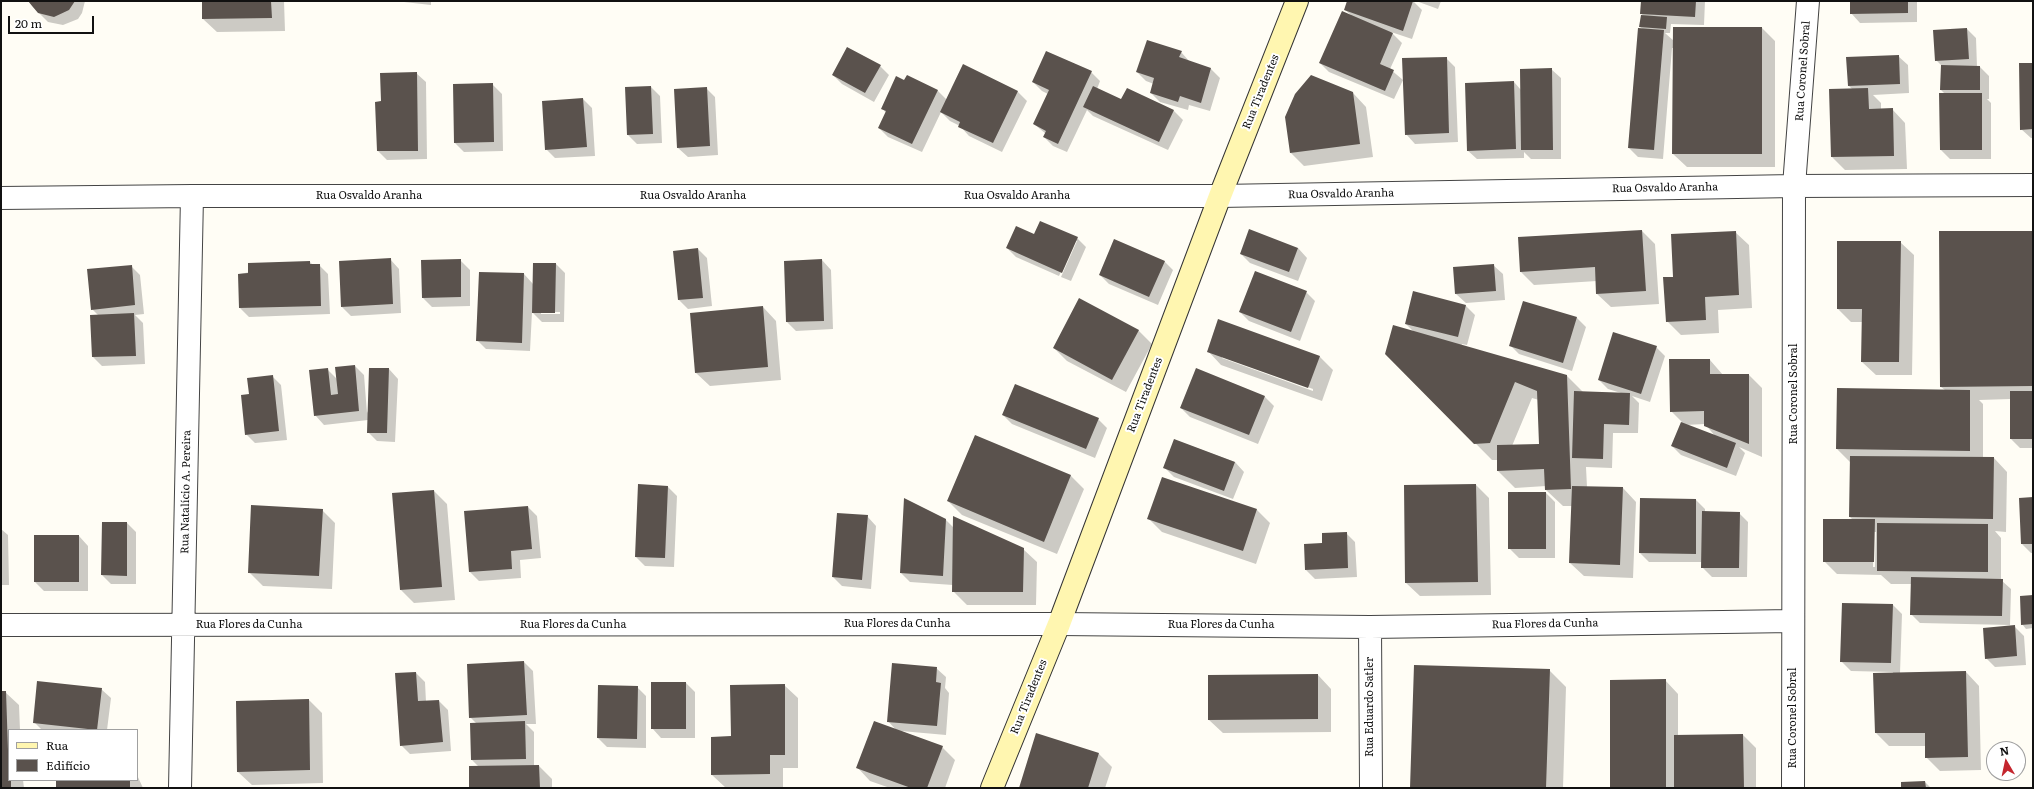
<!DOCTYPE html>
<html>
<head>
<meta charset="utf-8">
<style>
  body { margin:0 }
  #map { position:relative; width:2034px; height:789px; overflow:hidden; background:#fffdf5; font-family:Literata,serif }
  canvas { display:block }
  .frame { position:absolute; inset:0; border:2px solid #111; pointer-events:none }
  .legend { position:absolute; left:8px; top:729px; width:130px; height:52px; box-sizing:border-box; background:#fff; border:1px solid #a0a0a0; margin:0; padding:5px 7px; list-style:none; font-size:12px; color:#111 }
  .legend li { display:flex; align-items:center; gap:8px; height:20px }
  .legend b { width:20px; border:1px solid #a0a0a0 }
  .north { position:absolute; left:1986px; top:741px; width:40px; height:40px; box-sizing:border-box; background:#fff; border:1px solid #a0a0a0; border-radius:50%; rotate:351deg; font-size:11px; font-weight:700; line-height:16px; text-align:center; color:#111 }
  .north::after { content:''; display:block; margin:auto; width:14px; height:18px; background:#c4262e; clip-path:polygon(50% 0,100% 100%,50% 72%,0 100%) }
  .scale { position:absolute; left:8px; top:16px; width:86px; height:18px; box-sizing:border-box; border:2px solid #111; border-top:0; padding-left:5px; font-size:12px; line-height:14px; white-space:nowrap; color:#111; -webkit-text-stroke:3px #fff; paint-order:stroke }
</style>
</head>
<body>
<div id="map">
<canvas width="2034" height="789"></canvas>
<div class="frame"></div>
<ul class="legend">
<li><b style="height:5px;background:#fff6b0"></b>Rua</li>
<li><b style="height:11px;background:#5a524d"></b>Edifício</li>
</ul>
<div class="north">N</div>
<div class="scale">20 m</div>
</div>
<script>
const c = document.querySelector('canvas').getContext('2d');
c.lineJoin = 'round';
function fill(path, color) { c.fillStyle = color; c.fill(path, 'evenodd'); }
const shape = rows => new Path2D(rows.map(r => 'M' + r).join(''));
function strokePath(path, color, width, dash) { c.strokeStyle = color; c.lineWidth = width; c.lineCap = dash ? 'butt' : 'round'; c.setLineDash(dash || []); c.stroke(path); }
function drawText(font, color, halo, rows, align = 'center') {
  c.font = font + ' Literata,serif'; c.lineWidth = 4; c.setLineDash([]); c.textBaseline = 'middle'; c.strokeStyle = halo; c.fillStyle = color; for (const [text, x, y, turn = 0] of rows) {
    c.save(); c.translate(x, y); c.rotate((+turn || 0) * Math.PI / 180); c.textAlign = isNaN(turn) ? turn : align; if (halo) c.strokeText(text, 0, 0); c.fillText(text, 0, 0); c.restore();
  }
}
fill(shape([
  [29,1,85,1,82,13,78,19,63,25,48,22,32,6],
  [203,1,284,1,285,31,217,32,203,19],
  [395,1,431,1,431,5],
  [1348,1,1413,1,1422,10,1412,39,1391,32,1402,43,1390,69,1403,80,1394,99,1329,72,1320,63,1351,15,1345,10],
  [1416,1,1441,1,1438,9],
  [1642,1,1705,1,1704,25,1671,24,1670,33,1665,33,1674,41,1762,28,1775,41,1775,167,1687,167,1673,154,1674,48,1672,48,1663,159,1638,157,1629,148,1644,30,1640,27,1644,17,1641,13],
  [1851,1,1917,1,1917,22,1860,23,1851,13],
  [1967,29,1976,38,1977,67,1980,67,1989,76,1989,99,1987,99,1991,103,1991,159,1950,159,1941,150,1945,94,1941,90,1942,66,1936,60],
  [1181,52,1190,62,1211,69,1220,78,1210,111,1189,105,1188,110,1160,102,1151,93,1154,84,1146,81,1137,72],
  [1898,56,1908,65,1909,93,1873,95,1881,103,1881,109,1892,109,1905,123,1907,169,1845,170,1832,157,1830,90,1853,90,1849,86],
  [1446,58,1455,67,1458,142,1415,144,1406,134],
  [2033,64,2033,138,2031,138,2021,129],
  [880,66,889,75,874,102,842,84,833,75],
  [964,66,1018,92,1027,101,1002,152,969,136,960,126,950,121,941,112,922,152,888,137,879,128,886,113,882,108,907,77,938,91,947,100],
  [1551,69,1561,78,1561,159,1531,159,1524,152,1524,158,1477,159,1467,150,1514,82,1521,90],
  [1091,72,1100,81,1097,89,1122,101,1174,111,1183,120,1168,150,1093,116,1087,110,1067,152,1053,146,1044,137,1046,134,1034,124,1048,94,1042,91,1033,82],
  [416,73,426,82,427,159,387,160,378,151,382,102],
  [492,84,502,94,503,151,464,152,455,143],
  [651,87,660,96,662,143,637,144,628,135],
  [706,88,715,97,718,155,688,157,678,148],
  [1353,93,1366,107,1373,157,1304,166,1290,152],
  [583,99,592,108,595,156,555,158,546,149],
  [1642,231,1655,244,1659,304,1611,307,1597,294,1597,281,1534,285,1521,272,1519,238],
  [1735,232,1749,245,1752,308,1718,310,1719,333,1681,335,1667,321],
  [2033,232,2033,448,2020,448,2011,439,2011,399,1979,400,1983,404,1983,458,1994,458,2007,472,2006,532,1995,531,2001,538,2001,580,2011,589,2010,625,1920,623,1911,614,1912,584,1891,584,1881,575,1837,574,1824,561,1853,520,1850,517,1851,463,1837,449,1945,390,1941,387],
  [1874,532,1876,532,1875,567,1873,567],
  [1035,235,1077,238,1086,247,1071,281,1061,277,1077,241,1075,241,1059,276,1016,257,1007,248],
  [1900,242,1914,255,1912,375,1876,375,1862,362,1863,322,1851,322,1838,309],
  [1298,248,1307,258,1298,281,1250,263,1241,254],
  [698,249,707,258,712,306,688,309,679,300],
  [390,259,399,269,401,313,351,316,342,307],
  [460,260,470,270,470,306,432,307,423,298],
  [822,260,831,270,833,329,796,331,787,322,785,262],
  [1164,261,1173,270,1158,305,1109,284,1100,275],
  [310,262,313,265,319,265,328,274,330,314,249,317,240,308,239,274],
  [556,264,565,273,564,322,542,322,532,312,530,351,486,349,477,340,524,274,533,284],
  [541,312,560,312,560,314,541,314],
  [1493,265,1503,274,1505,300,1466,303,1456,294,1454,268],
  [131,266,140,275,144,314,135,315,143,323,145,364,102,366,93,357,98,315,92,309],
  [1306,292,1315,301,1300,341,1249,321,1240,312],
  [1414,293,1466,306,1475,315,1467,345,1462,344,1461,346,1567,376,1583,392,1621,393,1608,389,1599,380,1656,347,1665,356,1650,402,1632,396,1639,403,1638,433,1613,433,1612,468,1586,467,1587,487,1623,488,1636,502,1633,578,1584,576,1570,563,1573,506,1563,506,1546,490,1546,486,1515,488,1498,471,1498,460,1492,460,1386,353,1415,333,1406,324],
  [1532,398,1539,400,1540,445,1512,446],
  [1524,302,1577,318,1586,327,1572,371,1519,354,1510,345],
  [763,307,776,321,781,380,710,386,696,373,691,314],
  [1138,330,1152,344,1126,392,1067,361,1054,348],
  [1208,351,1320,357,1333,370,1322,401,1221,365],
  [1222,356,1313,389,1313,391,1222,358],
  [1710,360,1723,375,1749,375,1762,388,1762,457,1739,447,1745,453,1736,476,1681,455,1672,446,1682,422,1671,411],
  [1705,424,1715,436,1685,425],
  [355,366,364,375,367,413,389,369,398,379,395,442,377,441,368,432,368,420,324,425,315,415,328,370,337,379],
  [272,376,281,385,287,440,255,443,246,434,250,394],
  [1265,397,1274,406,1258,444,1190,417,1181,408],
  [1003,415,1098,419,1107,428,1095,458,1012,424],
  [975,436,1071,476,1084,489,1057,554,962,515,948,501],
  [1175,440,1235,462,1244,472,1233,499,1174,477,1165,468],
  [1476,485,1489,498,1491,595,1420,596,1406,583],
  [639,486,668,487,677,496,674,567,645,566,636,557],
  [434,491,447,504,455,600,414,603,401,590],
  [1546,493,1555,502,1555,558,1519,558,1509,548],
  [2033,498,2033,553,2031,553,2022,544],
  [905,499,945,519,954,528,1023,549,1037,562,1036,605,967,605,953,591,953,585,910,582,901,573],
  [1641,499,1696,500,1705,509,1705,512,1739,513,1748,522,1747,577,1712,577,1702,567,1703,562,1649,562,1640,553],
  [528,507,537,516,541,558,520,560,521,578,479,581,470,572,465,512],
  [322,510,335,523,332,589,263,586,249,572],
  [1257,510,1270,523,1256,564,1162,532,1149,519],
  [867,516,876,526,871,589,842,586,833,577],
  [103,523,127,523,136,532,136,584,111,584,102,575],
  [1,529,8,535,9,585,1,585],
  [1346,533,1355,542,1357,577,1315,579,1306,570,1323,544],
  [79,536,88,546,88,591,44,591,35,582],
  [2033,596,2033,628,2026,629,2022,624],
  [1893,605,1902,614,1900,673,1966,672,1979,686,1981,770,1940,771,1926,757,1926,746,1889,746,1876,733,1893,672,1851,671,1841,661],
  [2015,627,2024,636,2026,665,1995,667,1986,658],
  [524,662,533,671,536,724,526,724,534,732,534,766,539,766,552,779,552,788,470,788,479,767,472,760,477,724,470,717],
  [936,668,946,677,945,688,949,693,946,735,901,731,942,747,955,760,945,788,890,788,870,781,857,767,896,730,888,721],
  [1549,670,1566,687,1563,788,1411,788],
  [416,673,425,682,426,702,439,701,448,710,451,751,410,754,401,745],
  [1318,675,1331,689,1331,732,1223,733,1209,720,1209,676],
  [1665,680,1678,694,1678,736,1743,735,1756,748,1756,788,1611,788],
  [686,683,695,692,695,738,661,738,652,728],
  [784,685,798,698,798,768,783,768,783,787,726,788,712,775,732,737],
  [637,687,646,696,646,748,607,747,598,738],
  [101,689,111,698,107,730,42,730,34,722],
  [1,692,5,692,19,705,20,730,9,730,9,780,23,780,24,788,1,788],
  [309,700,322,713,323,783,252,785,238,772],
  [1099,754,1112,767,1105,788,1020,788],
  [137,775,143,788,57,788,57,780,137,780],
  [1925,782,1931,788,1902,788]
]), '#0003');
fill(shape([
  [28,1,75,1,69,10,54,17,38,13],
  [202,1,271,1,272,18,202,19],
  [1347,1,1413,1,1403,31,1344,10],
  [1641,1,1696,1,1695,17,1640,14],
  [1850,1,1908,1,1908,13,1850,14],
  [1342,11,1393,33,1380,64,1394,70,1385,91,1319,63],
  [1641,15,1667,17,1666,29,1639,27],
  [1673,27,1762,27,1762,154,1672,154],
  [1638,28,1664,30,1654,150,1628,148],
  [1967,28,1969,59,1935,61,1933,30],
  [1147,40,1182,51,1179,57,1211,68,1201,103,1180,96,1178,102,1150,93,1154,78,1136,72],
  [847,47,881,65,865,93,832,75],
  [1046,51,1092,71,1058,144,1043,137,1046,131,1033,124,1049,90,1032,82],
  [1899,55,1900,84,1848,86,1846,57],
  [1447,57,1449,133,1405,135,1402,58],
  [2019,63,2033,63,2033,129,2020,130],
  [963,64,1018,91,993,143,958,127,960,122,940,112],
  [1941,65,1980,66,1980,90,1940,90],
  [1552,68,1553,150,1521,150,1520,69],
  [417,72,418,151,377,151,375,102,381,101,380,73],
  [907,75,938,90,912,144,878,128,886,111,881,109,896,76,904,80],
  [1311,75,1353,92,1360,144,1290,153,1285,117,1295,94],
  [1514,81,1516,149,1467,151,1465,83],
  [493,83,494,142,454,143,453,84],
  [651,86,653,134,627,135,625,87],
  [1093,86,1121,99,1127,88,1174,110,1159,142,1083,107],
  [707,87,710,146,677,148,674,89],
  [1868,88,1869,109,1893,108,1894,156,1831,157,1829,89],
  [1939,93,1982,93,1982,150,1940,150],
  [583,98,587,147,545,150,542,101],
  [1040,221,1078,237,1062,273,1006,248,1016,226,1034,234],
  [1249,229,1298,248,1289,272,1240,254],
  [1642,230,1646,291,1596,294,1595,267,1520,272,1518,237],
  [1736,231,1739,295,1705,297,1706,320,1666,322,1663,277,1673,277,1671,234],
  [1939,231,2033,231,2033,386,1940,387],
  [1114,239,1165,261,1149,297,1099,275],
  [1837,241,1901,241,1899,362,1861,362,1862,309,1837,309],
  [698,248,703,298,678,300,673,251],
  [391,258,393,304,341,307,339,261],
  [461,259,461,297,422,298,421,260],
  [822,259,824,321,786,322,784,261],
  [310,261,310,264,320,264,321,306,239,308,238,274,248,273,248,263],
  [533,263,556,263,555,313,532,313],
  [1494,264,1496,291,1455,294,1453,267],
  [132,265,135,305,91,310,87,269],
  [1255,271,1307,291,1291,332,1239,312],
  [479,272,524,273,522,343,476,341],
  [1413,291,1466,305,1458,337,1405,324],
  [1079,298,1139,330,1112,380,1053,348],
  [1523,301,1577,317,1563,363,1509,346],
  [763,306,768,367,695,373,690,313],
  [134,313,136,356,92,357,90,315],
  [1218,319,1320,356,1308,388,1207,352],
  [1393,325,1567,375,1571,489,1545,490,1544,469,1497,471,1497,445,1539,444,1537,391,1515,382,1490,443,1474,444,1385,354],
  [1613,332,1657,346,1641,394,1598,380],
  [1669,359,1710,359,1710,374,1749,374,1749,444,1704,426,1704,411,1670,412],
  [355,365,359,411,314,416,309,370,328,368,331,395,338,394,335,367],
  [369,368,389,368,387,433,367,433],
  [1196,368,1265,396,1249,435,1180,408],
  [273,375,279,431,245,435,241,395,249,394,247,378],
  [1015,384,1099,418,1086,449,1002,415],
  [1837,388,1970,390,1970,451,1836,449],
  [1574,391,1630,393,1629,425,1604,424,1603,459,1572,458],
  [2010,391,2033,391,2033,439,2010,439],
  [1681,422,1736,443,1727,468,1671,446],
  [975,435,1071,475,1044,542,947,501],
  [1174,439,1235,462,1224,491,1163,468],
  [1850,456,1994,457,1993,519,1849,517],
  [1162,477,1257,509,1243,551,1147,519],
  [638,484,668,486,665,558,635,557],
  [1476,484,1478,582,1405,583,1404,485],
  [1572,486,1623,487,1620,565,1569,563],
  [434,490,442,587,400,590,392,493],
  [1508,492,1546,492,1546,549,1508,549],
  [2033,497,2033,544,2021,544,2019,498],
  [904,498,946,519,943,576,900,573],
  [1640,498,1696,499,1696,554,1639,553],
  [251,505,323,509,319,576,248,573],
  [528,506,532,549,511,551,512,569,469,572,464,511],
  [1702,511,1740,512,1739,568,1701,568],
  [837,513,868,515,862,580,832,577],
  [953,516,1024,548,1023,592,952,592],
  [1823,519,1875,519,1874,562,1823,562],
  [102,522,127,522,127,576,101,575],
  [1877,523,1988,524,1988,572,1877,571],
  [1347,532,1348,568,1305,570,1304,544,1322,543,1322,533],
  [34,535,79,535,79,582,34,582],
  [1911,577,2003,579,2002,616,1910,615],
  [2033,595,2033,624,2021,625,2020,596],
  [1842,603,1893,604,1891,663,1840,662],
  [2015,625,2017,656,1985,659,1983,628],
  [524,661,527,715,469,718,467,664],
  [892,663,937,667,936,682,941,683,937,726,887,722],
  [1414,665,1550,669,1546,788,1410,788],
  [1966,671,1968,757,1925,758,1925,733,1875,733,1873,673],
  [416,672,418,701,439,700,443,742,400,746,395,673],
  [1318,674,1318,719,1208,720,1208,675],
  [1666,679,1666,788,1610,788,1610,680],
  [37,681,102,688,97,730,33,723],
  [651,682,686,682,686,729,651,729],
  [785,684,785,755,770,755,770,774,711,775,711,737,731,736,730,685],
  [598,685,638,686,637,739,597,738],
  [1,691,6,691,9,780,11,780,11,788,1,788],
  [309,699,310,770,237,772,236,701],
  [525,721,526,759,471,760,470,723],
  [874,721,943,746,927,788,911,788,856,768],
  [1036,733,1099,753,1088,788,1019,788],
  [1743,734,1744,788,1674,788,1674,735],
  [539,765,540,788,469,788,469,766],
  [56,780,130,780,130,788,56,788],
  [1925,781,1926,788,1901,788,1901,782]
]), '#5a524d');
const street = shape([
  [1,198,192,196,1220,196,1794,186,2033,185],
  [1,625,1059,624,1370,627,1793,621],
  [1370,627,1371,788],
  [180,788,192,196],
  [1793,788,1794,186,1808,1]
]);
const secondary = shape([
  [992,788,1059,624,1220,196,1297,1]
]);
strokePath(street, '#444', 24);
strokePath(secondary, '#333', 24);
strokePath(street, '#fff', 22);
strokePath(secondary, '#fff6b0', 22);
drawText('11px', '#111', '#fff', [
  ["Rua Coronel Sobral",1803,71,-86],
  ["Rua Tiradentes",1261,92,-68],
  ["Rua Osvaldo Aranha",1665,188,-1],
  ["Rua Osvaldo Aranha",1341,194,-1],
  ["Rua Osvaldo Aranha",369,196],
  ["Rua Osvaldo Aranha",693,196],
  ["Rua Osvaldo Aranha",1017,196],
  ["Rua Coronel Sobral",1794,394,-90],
  ["Rua Tiradentes",1145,395,-69],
  ["Rua Natalício A. Pereira",186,492,-89],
  ["Rua Flores da Cunha",897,624],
  ["Rua Flores da Cunha",1545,624,-1],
  ["Rua Flores da Cunha",249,625],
  ["Rua Flores da Cunha",573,625],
  ["Rua Flores da Cunha",1221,625],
  ["Rua Tiradentes",1029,697,-68],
  ["Rua Eduardo Satler",1370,707,-90],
  ["Rua Coronel Sobral",1793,718,-90]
]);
</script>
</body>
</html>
